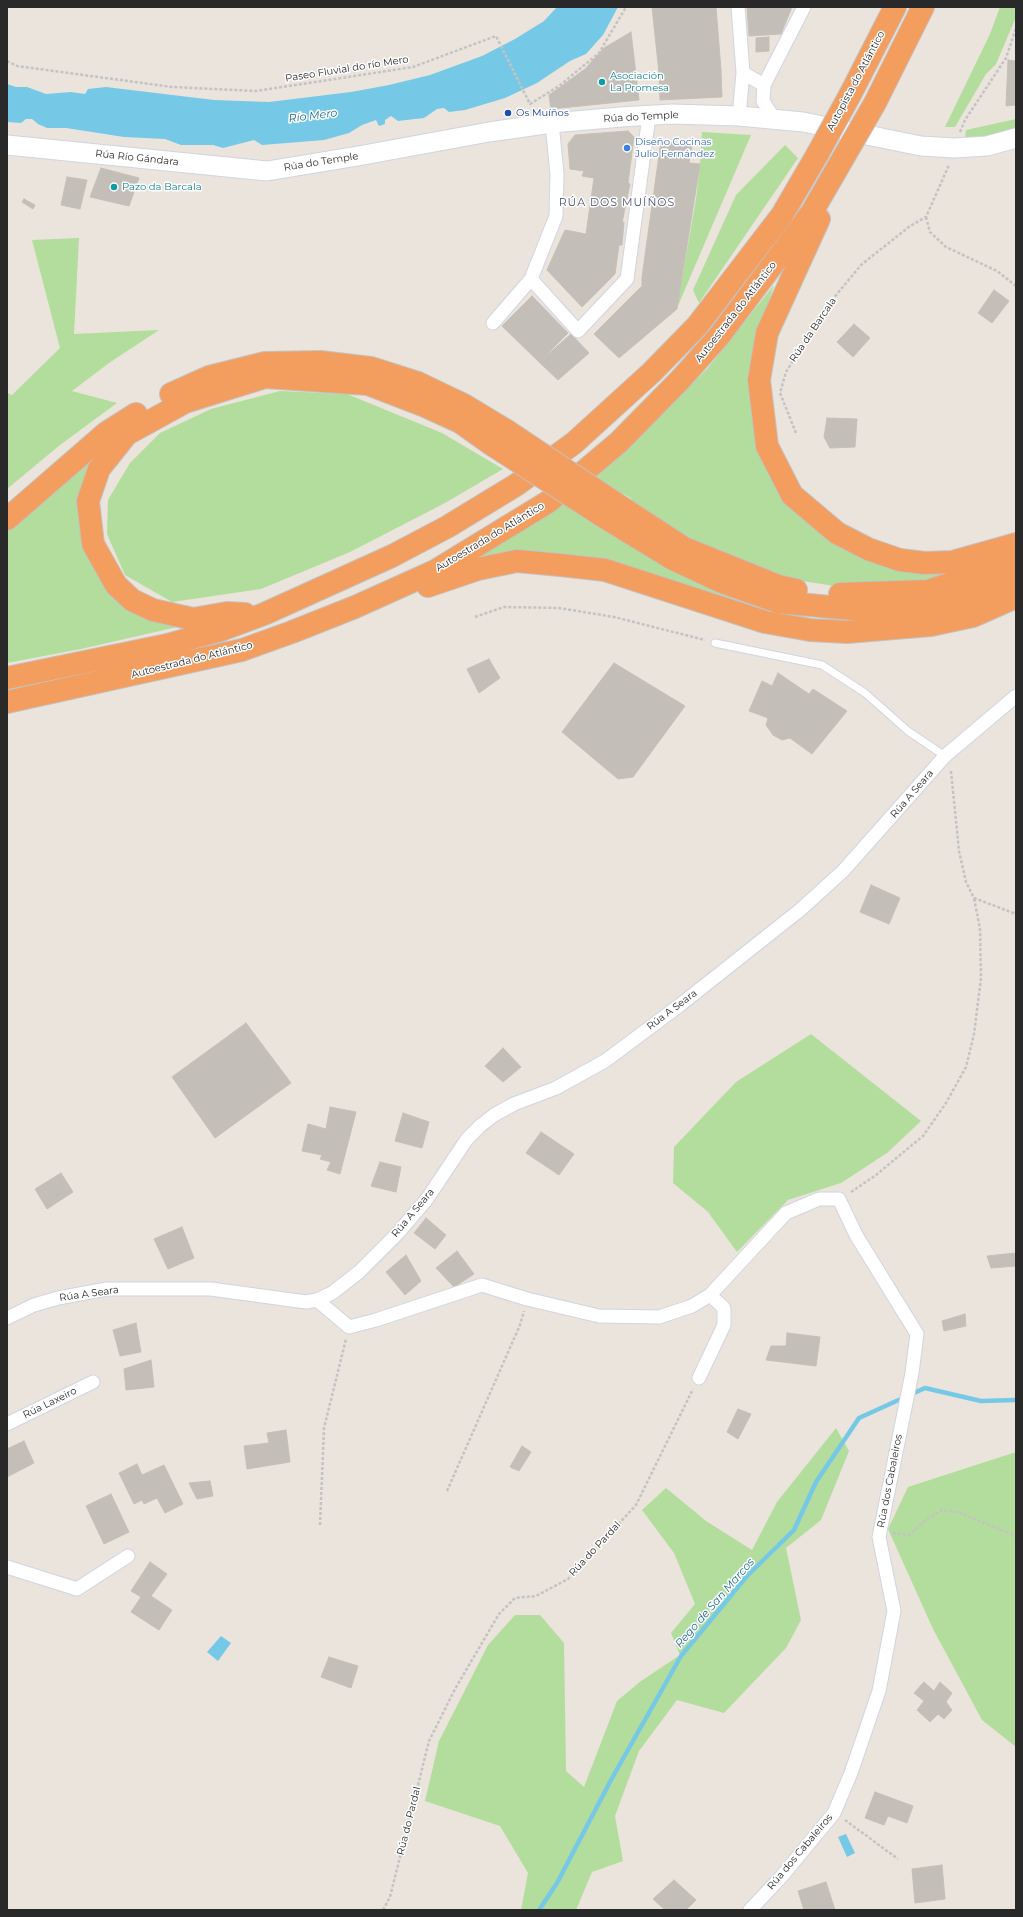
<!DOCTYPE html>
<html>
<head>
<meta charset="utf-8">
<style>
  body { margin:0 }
  #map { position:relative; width:1023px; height:1917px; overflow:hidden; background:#eae4dc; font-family:Montserrat,sans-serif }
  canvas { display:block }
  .frame { position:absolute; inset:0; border:8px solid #292929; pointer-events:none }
</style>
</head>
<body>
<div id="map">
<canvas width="1023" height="1917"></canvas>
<div class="frame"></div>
</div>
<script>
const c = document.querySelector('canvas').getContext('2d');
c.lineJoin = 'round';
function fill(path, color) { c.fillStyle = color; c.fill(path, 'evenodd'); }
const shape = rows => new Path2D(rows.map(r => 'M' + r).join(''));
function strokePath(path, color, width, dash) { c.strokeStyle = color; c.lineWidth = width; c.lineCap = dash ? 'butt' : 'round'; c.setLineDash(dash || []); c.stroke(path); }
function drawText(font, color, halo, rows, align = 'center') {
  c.font = font + ' Montserrat,sans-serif'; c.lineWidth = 3; c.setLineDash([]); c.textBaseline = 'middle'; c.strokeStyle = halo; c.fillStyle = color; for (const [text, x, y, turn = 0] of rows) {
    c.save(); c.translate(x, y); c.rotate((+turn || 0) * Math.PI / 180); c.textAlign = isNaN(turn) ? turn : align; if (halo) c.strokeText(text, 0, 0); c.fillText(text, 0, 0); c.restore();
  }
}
fill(shape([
  [1000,7,1016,7,1016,17,996,64,986,74,955,127,945,127,990,34],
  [1016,119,1016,129,993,136,965,138,966,130],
  [702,132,751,135,677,308,696,199,700,164],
  [785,145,798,158,699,303,693,290,736,195],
  [79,238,74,334,159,330,109,363,72,391,117,403,60,445,7,489,7,393,12,395,60,348,32,240],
  [774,285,754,347,790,502,943,573,939,578,919,582,841,587,796,580,772,574,709,548,674,529,630,501,632,499,624,494,592,519,713,590,768,609,816,619,838,621,837,624,768,614,640,574,462,564,651,424,707,369],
  [280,391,347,394,442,433,503,469,445,503,350,552,261,589,172,602,125,575,107,534,108,500,130,463,160,433,211,409],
  [93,455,101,461,95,566,186,625,81,649,7,663,7,528],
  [811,1034,921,1121,887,1153,841,1183,788,1200,737,1252,708,1212,673,1183,674,1147,736,1082],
  [836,1428,849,1451,821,1520,786,1548,801,1620,786,1648,724,1713,677,1700,639,1751,615,1816,623,1861,592,1872,576,1910,521,1910,528,1873,500,1826,425,1801,439,1741,488,1645,515,1615,540,1615,564,1643,566,1771,584,1787,617,1701,641,1681,680,1655,671,1633,695,1604,674,1553,642,1510,666,1488,706,1521,752,1550,777,1502],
  [1016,1452,1016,1747,982,1720,933,1629,888,1529,908,1487]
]), '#b3dd9c');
fill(shape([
  [557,7,618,7,603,35,586,54,570,61,537,83,505,98,465,110,449,112,444,108,437,109,424,118,398,121,391,116,385,120,385,124,379,126,376,120,362,125,349,133,324,140,262,145,254,140,223,148,213,145,181,145,165,139,124,137,66,128,47,128,38,124,32,119,26,119,21,123,7,122,7,84,16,87,27,87,46,94,71,92,85,94,88,89,106,87,214,100,269,102,351,92,389,85,430,75,482,56,515,39,544,21],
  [221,1636,231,1643,218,1661,207,1652],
  [846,1834,855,1853,847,1857,838,1837]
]), '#76c9e6');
strokePath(shape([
  [539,1910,557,1883,611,1780,681,1656,747,1576,794,1530,816,1482,859,1418,925,1388,981,1401,1016,1400]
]), '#76c9e6', 4.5);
const building = shape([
  [652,7,716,7,721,70,659,73,652,7],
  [747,7,792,7,781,34,749,36,747,7],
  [631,32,639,100,551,109,549,95,585,69,604,48,631,32],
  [769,37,769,51,756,52,756,38,769,37],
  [1008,60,1016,61,1015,105,1006,106,1008,60],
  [721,70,722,97,660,100,659,73,721,70],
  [628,131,634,137,628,183,630,184,622,223,624,222,622,245,619,245,615,274,582,307,547,270,565,230,586,234,594,178,582,176,584,171,570,169,568,144,575,135,628,131],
  [661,141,692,146,689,163,700,164,677,309,619,358,594,334,642,286,642,277,661,141],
  [101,168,139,178,129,206,90,197,101,168],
  [67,177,87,180,80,209,61,205,67,177],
  [24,199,35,205,33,209,22,202,24,199],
  [994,290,1009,301,992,323,978,313,994,290],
  [532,296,568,333,539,362,502,326,532,296],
  [854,324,870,338,853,357,837,342,854,324],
  [571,334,589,353,558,380,539,362,571,334],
  [827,418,857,419,855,447,830,448,824,437,827,418],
  [489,659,500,678,479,693,467,669,489,659],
  [614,663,685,706,633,777,618,779,562,732,614,663],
  [778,673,809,694,813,689,847,711,812,754,790,738,782,740,773,735,766,725,768,718,749,711,762,681,772,686,778,673],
  [871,885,900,898,889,924,860,912,871,885],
  [246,1023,291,1083,215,1138,172,1077,246,1023],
  [503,1048,521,1067,503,1082,485,1066,503,1048],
  [330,1107,356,1112,340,1174,327,1170,331,1162,320,1159,322,1155,302,1151,308,1124,326,1129,330,1107],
  [403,1113,429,1122,422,1148,395,1141,403,1113],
  [541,1132,574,1154,559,1175,526,1153,541,1132],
  [380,1162,401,1167,396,1192,371,1186,380,1162],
  [61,1173,73,1192,47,1209,35,1189,61,1173],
  [426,1218,446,1235,435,1249,414,1233,426,1218],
  [182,1227,194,1258,168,1269,154,1239,182,1227],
  [457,1251,474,1274,454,1287,436,1268,457,1251],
  [1016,1253,1016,1266,991,1268,987,1256,1016,1253],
  [406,1255,421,1281,405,1295,386,1272,406,1255],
  [965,1314,966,1326,944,1331,942,1321,965,1314],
  [136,1323,141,1352,120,1356,113,1330,136,1323],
  [787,1333,820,1337,816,1366,766,1360,771,1346,786,1346,787,1333],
  [151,1360,154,1387,126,1390,124,1369,151,1360],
  [738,1409,751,1414,738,1439,727,1432,738,1409],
  [286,1430,290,1462,247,1469,244,1446,269,1443,267,1433,286,1430],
  [24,1441,34,1463,7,1477,7,1449,24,1441],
  [522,1446,531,1452,519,1471,510,1467,522,1446],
  [137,1464,142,1475,164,1465,183,1504,165,1513,157,1498,144,1504,142,1500,134,1504,119,1473,137,1464],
  [210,1481,213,1496,197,1499,189,1483,210,1481],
  [111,1494,129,1532,104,1544,86,1506,111,1494],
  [150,1562,167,1574,151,1596,172,1610,159,1630,131,1612,141,1597,131,1591,150,1562],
  [329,1657,358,1666,351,1688,321,1677,329,1657],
  [924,1682,934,1691,940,1682,952,1693,946,1702,952,1710,944,1719,938,1714,930,1722,917,1710,924,1701,914,1693,924,1682],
  [875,1792,913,1806,907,1823,888,1816,884,1825,865,1818,875,1792],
  [942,1865,945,1899,915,1903,912,1869,942,1865],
  [674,1880,696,1900,686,1910,665,1910,653,1899,674,1880],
  [826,1882,835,1910,804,1910,798,1891,826,1882]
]);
fill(building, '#c3beb7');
strokePath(building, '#c5c0b6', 1);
const lane = shape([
  [715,643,822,665,865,693,908,731,945,756]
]);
const street = shape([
  [738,7,743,73,739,116],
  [743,73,764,85],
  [774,119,763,101,764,85,804,7],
  [552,123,557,174,556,216,531,279,578,331,627,279,649,116],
  [493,323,531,279],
  [317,1300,349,1327,376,1320,482,1285,527,1299,599,1316,659,1317,692,1306,710,1295,786,1213,819,1199,839,1199,856,1235,917,1334,912,1373,879,1537,894,1611,879,1691,851,1773,834,1813,782,1876,750,1910],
  [7,1318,34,1305,58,1298,107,1289,211,1289,306,1302,317,1300,332,1293,359,1272,397,1234,427,1199,467,1139,480,1126,494,1115,514,1104,556,1088,605,1061,680,1005,800,910,843,871,945,756,1016,696],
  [699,1378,724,1325,724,1308,710,1295],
  [7,1424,93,1382],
  [7,1567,77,1589,128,1556]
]);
const secondary = shape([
  [7,145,267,171,358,156,489,132,552,123,621,117,672,114,739,116,803,122,921,146,954,148,987,146,1016,138]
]);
const highway = shape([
  [851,93,895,7],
  [875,103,923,7],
  [819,219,767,333,759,380,767,446,792,495,837,533,868,549,900,560,925,563,952,562,1016,544],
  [171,394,209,377,265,363,320,362,371,368,418,383,464,405,507,431],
  [615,503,684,548,778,586,796,590],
  [601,515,673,559,722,582,778,602,852,609,911,612,1016,583],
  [7,519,106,433,136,414],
  [428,586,478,569,517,561,560,565,605,570,765,622,810,630,847,632,931,625,973,616,1016,597],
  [840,594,928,591,999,568,1016,561],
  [245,614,227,613,193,619,153,610,132,600,116,585,93,544,88,501,99,469,127,434,185,402,265,377,368,384,425,406,460,422,491,444],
  [7,678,167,645,221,630,264,614,392,556,447,527,516,485,574,443,652,372,697,326,782,215,817,155],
  [7,702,242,650,292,632,355,607,435,571,548,502,619,442,680,380,720,335,812,212,838,167]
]);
strokePath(lane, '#d1d4e1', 9);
strokePath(street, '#d1d4e1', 15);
strokePath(secondary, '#d1d4e1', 21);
strokePath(highway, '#c3c3c3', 24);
strokePath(shape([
  [7,61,17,66,172,87,256,91,413,67,496,36,530,104,559,86,599,53,626,7],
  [960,132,965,120,1006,58,1016,28],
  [926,217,930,232,946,247,997,271,1016,286],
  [796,433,780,393,786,372,823,311,861,265,910,226,926,217,949,165],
  [475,617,504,607,559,608,614,617,705,640],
  [951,771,959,851,966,882,974,898,1016,914],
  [851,1192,876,1175,923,1136,946,1103,966,1067,974,1034,981,978,980,929,974,898],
  [447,1491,520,1325,524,1311],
  [320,1525,324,1428,346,1339],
  [893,1533,909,1535,926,1520,942,1510,960,1513,1016,1536],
  [845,1820,898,1859],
  [383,1910,390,1897,429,1741,455,1689,499,1614,515,1598,536,1596,568,1579,636,1505,693,1389]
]), '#c3c3c3', 2.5, [3, 2]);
strokePath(lane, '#fff', 7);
strokePath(street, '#fff', 13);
strokePath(secondary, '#fff', 19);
strokePath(highway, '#f39d5f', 22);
const highwayBridge = shape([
  [817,155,851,93],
  [838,167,875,103],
  [507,431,615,503],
  [491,444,601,515]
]);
strokePath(highwayBridge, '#c3c3c3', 24, []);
strokePath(highwayBridge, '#f39d5f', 22);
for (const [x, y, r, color] of [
  [602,82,4,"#0f9aa8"],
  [508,113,4,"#1a4fb4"],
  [627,148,4,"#3f7fe0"],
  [114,187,4,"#0f9aa8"]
]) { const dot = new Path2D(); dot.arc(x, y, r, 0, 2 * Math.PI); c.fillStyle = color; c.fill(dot); strokePath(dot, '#fff', 1.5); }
drawText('10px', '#292929', '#fff', [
  ["Paseo Fluvial do río Mero",347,69,-9],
  ["Autopista do Atlántico",856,81,-62],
  ["Rúa do Temple",641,117,-3],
  ["Rúa Río Gándara",137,158,6],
  ["Rúa do Temple",321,162,-9],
  ["Autoestrada do Atlántico",736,312,-52],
  ["Rúa da Barcala",813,330,-56],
  ["Autoestrada do Atlántico",490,537,-31],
  ["Autoestrada do Atlántico",192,660,-14],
  ["Rúa A Seara",912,794,-49],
  ["Rúa A Seara",672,1010,-37],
  ["Rúa A Seara",413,1213,-50],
  ["Rúa A Seara",89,1294,-8],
  ["Rúa Laxeiro",50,1403,-26],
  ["Rúa dos Cabaleiros",890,1481,-79],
  ["Rúa do Pardal",595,1549,-47],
  ["Rúa do Pardal",409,1821,-76],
  ["Rúa dos Cabaleiros",800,1852,-50]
]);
drawText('10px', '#0d838f', '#fff', [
  ["Asociación",610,76],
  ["La Promesa",610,88],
  ["Pazo da Barcala",122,187]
], 'left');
drawText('10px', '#164399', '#fff', [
  ["Os Muíños",516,113]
], 'left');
drawText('10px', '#366cbe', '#fff', [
  ["Diseño Cocinas",635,142],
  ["Julio Fernández",635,154]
], 'left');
drawText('italic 11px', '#166790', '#fff', [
  ["Río Mero",313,116,-7],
  ["Rego de San Marcos",715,1603,-49]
]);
c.letterSpacing = '1px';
drawText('11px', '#4d5576', '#fff', [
  ["RÚA DOS MUÍÑOS",617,203]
]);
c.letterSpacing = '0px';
</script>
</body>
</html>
